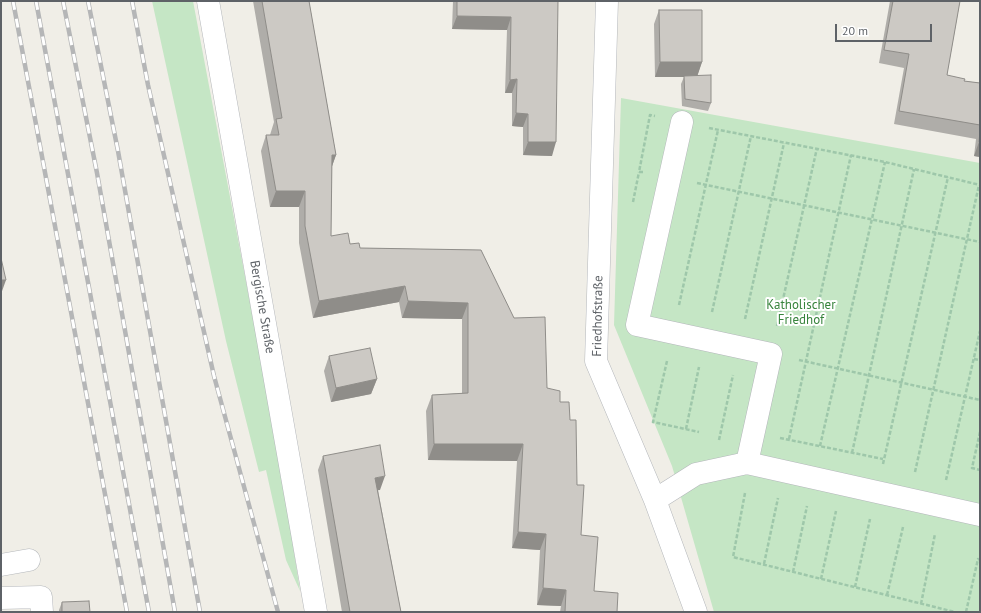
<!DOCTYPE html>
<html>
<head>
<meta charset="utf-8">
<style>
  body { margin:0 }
  #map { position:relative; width:981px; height:613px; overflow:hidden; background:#f0eee7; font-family:"PT Sans",sans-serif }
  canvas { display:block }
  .frame { position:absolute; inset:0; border:2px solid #5e6267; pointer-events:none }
  .scale { position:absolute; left:835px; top:24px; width:97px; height:18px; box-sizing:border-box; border:2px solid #5e6267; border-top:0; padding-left:5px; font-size:12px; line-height:14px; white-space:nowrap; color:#5e6267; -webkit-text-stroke:3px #fff; paint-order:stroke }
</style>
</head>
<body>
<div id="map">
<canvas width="981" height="613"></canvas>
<div class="frame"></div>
<div class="scale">20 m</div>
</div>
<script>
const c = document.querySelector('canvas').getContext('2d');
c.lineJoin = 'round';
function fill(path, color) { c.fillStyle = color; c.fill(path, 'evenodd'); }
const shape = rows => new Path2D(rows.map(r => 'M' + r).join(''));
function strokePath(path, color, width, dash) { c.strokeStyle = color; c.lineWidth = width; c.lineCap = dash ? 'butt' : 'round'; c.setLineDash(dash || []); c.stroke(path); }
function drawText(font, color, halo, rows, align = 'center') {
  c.font = font + ' "PT Sans",sans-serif'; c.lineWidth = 4; c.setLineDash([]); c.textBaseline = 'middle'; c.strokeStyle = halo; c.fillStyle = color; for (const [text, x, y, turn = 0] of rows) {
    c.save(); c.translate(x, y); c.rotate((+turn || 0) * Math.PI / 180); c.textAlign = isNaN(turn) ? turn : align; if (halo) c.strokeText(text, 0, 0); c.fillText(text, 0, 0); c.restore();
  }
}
fill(shape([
  [152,1,193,1,282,472,300,591,286,560,266,470,259,472,226,341],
  [621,98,980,163,980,612,714,612,672,466,614,325]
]), '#c5e6c5');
const minor = shape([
  [208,1,316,612],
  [607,1,596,361,655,500,696,612],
  [682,122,637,325,771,354,747,463],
  [655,500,696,474,747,463,980,515],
  [1,565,29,560],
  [1,598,41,597,42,612]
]);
strokePath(minor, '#b4b7bb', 23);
strokePath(shape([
  [709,128,885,162,980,185],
  [643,172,639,172,650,115,655,116],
  [697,183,980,242],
  [633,202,639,172],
  [679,305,718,130],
  [712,312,751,136],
  [745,319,784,143],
  [777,326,817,148],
  [974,359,980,360],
  [799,360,980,400],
  [667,361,653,422,699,432],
  [686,429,699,367],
  [980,432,972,468,980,470],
  [780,438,883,459],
  [789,439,851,155],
  [719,440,733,375],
  [820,446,885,162],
  [852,453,914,169],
  [883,464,948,177],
  [915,472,979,185],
  [946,480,980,331],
  [745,493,733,557,955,612],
  [764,564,778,498],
  [793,572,807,506],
  [821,579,836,511],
  [855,587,870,519],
  [887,595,903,527],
  [921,604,935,534],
  [966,612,978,559,980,560]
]), '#9ec7aa', 2.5, [4, 2]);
strokePath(minor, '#fff', 22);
const rail = shape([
  [13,1,127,612],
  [36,1,149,612],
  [63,1,97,173,175,612],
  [88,1,118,151,200,612],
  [132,1,148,85,214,376,278,612]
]);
strokePath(rail, '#b5b6b7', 4.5);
strokePath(rail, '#fff', 3, [9]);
fill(shape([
  [253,1,309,1,336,155,332,166,331,236,360,248,481,250,547,388,560,402,570,420,577,485,581,535,594,591,617,612,560,612,561,606,537,605,540,550,512,548,517,461,428,460,426,411,432,395,462,393,462,319,402,318,399,302,313,318,299,243,299,207,270,207,261,151,266,135,270,135,274,122],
  [453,1,558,1,552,156,523,155,523,127,512,126,512,93,505,93,507,30,452,29],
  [890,1,960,1,947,75,964,81,980,83,980,157,974,156,976,139,894,124,904,68,879,63],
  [659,10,702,62,697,76,711,103,708,111,682,106,681,84,684,77,655,77,654,24],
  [329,356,377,379,371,394,331,402,324,371],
  [323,456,380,490,378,490,401,612,342,612,318,470],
  [62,602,90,612,59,612,59,610]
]), '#afada9');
fill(shape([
  [457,16,511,17,507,30,452,29],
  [660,62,702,62,697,77,655,77],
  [517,79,512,93,505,93,510,80],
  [516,113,528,114,523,127,512,126],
  [528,142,556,142,552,156,523,155],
  [979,142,980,143,980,157,974,156],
  [332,155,336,155,330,172],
  [276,191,305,191,299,207,270,207],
  [1,280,6,280,1,294],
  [405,286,399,302,313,318,319,301],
  [408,301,468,303,462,319,402,318],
  [377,379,371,394,331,402,336,388],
  [434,444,523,444,517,461,428,460],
  [385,476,380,490,370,491,375,478],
  [518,532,546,534,540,550,512,548],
  [543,588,566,590,561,606,537,605]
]), '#8f8d89');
const building = shape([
  [262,1,309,1,336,155,332,155,331,236,348,233,350,244,359,243,360,248,481,250,514,318,545,317,547,388,560,391,560,402,569,402,570,420,576,420,577,485,584,485,581,535,598,537,594,591,618,593,617,612,565,612,566,590,543,588,546,534,518,532,523,444,434,444,432,395,468,393,468,303,408,301,405,286,319,301,305,226,305,191,276,191,266,135,279,135,276,119,282,118,262,1],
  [457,1,558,1,556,142,528,142,528,114,516,113,517,79,510,80,511,17,457,16,457,1],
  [893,1,960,1,947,75,965,79,964,81,980,83,980,125,899,111,909,54,884,50,893,1],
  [659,10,702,10,702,62,660,62,659,10],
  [711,75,711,103,685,99,684,76,711,75],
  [980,131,980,143,979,142,980,131],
  [1,258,6,280,1,280,1,258],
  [370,348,377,379,336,388,329,356,370,348],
  [380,445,385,476,375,478,401,612,350,612,323,456,380,445],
  [89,601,90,612,62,612,62,602,89,601]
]);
fill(building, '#ccc9c4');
strokePath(building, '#8f8d89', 1);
drawText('13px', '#38843d', '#fff', [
  ["Katholischer",801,305],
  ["Friedhof",801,320]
]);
drawText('13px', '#5e6267', '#fff', [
  ["Bergische Straße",262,307,80],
  ["Friedhofstraße",598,316,-89]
]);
</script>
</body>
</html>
